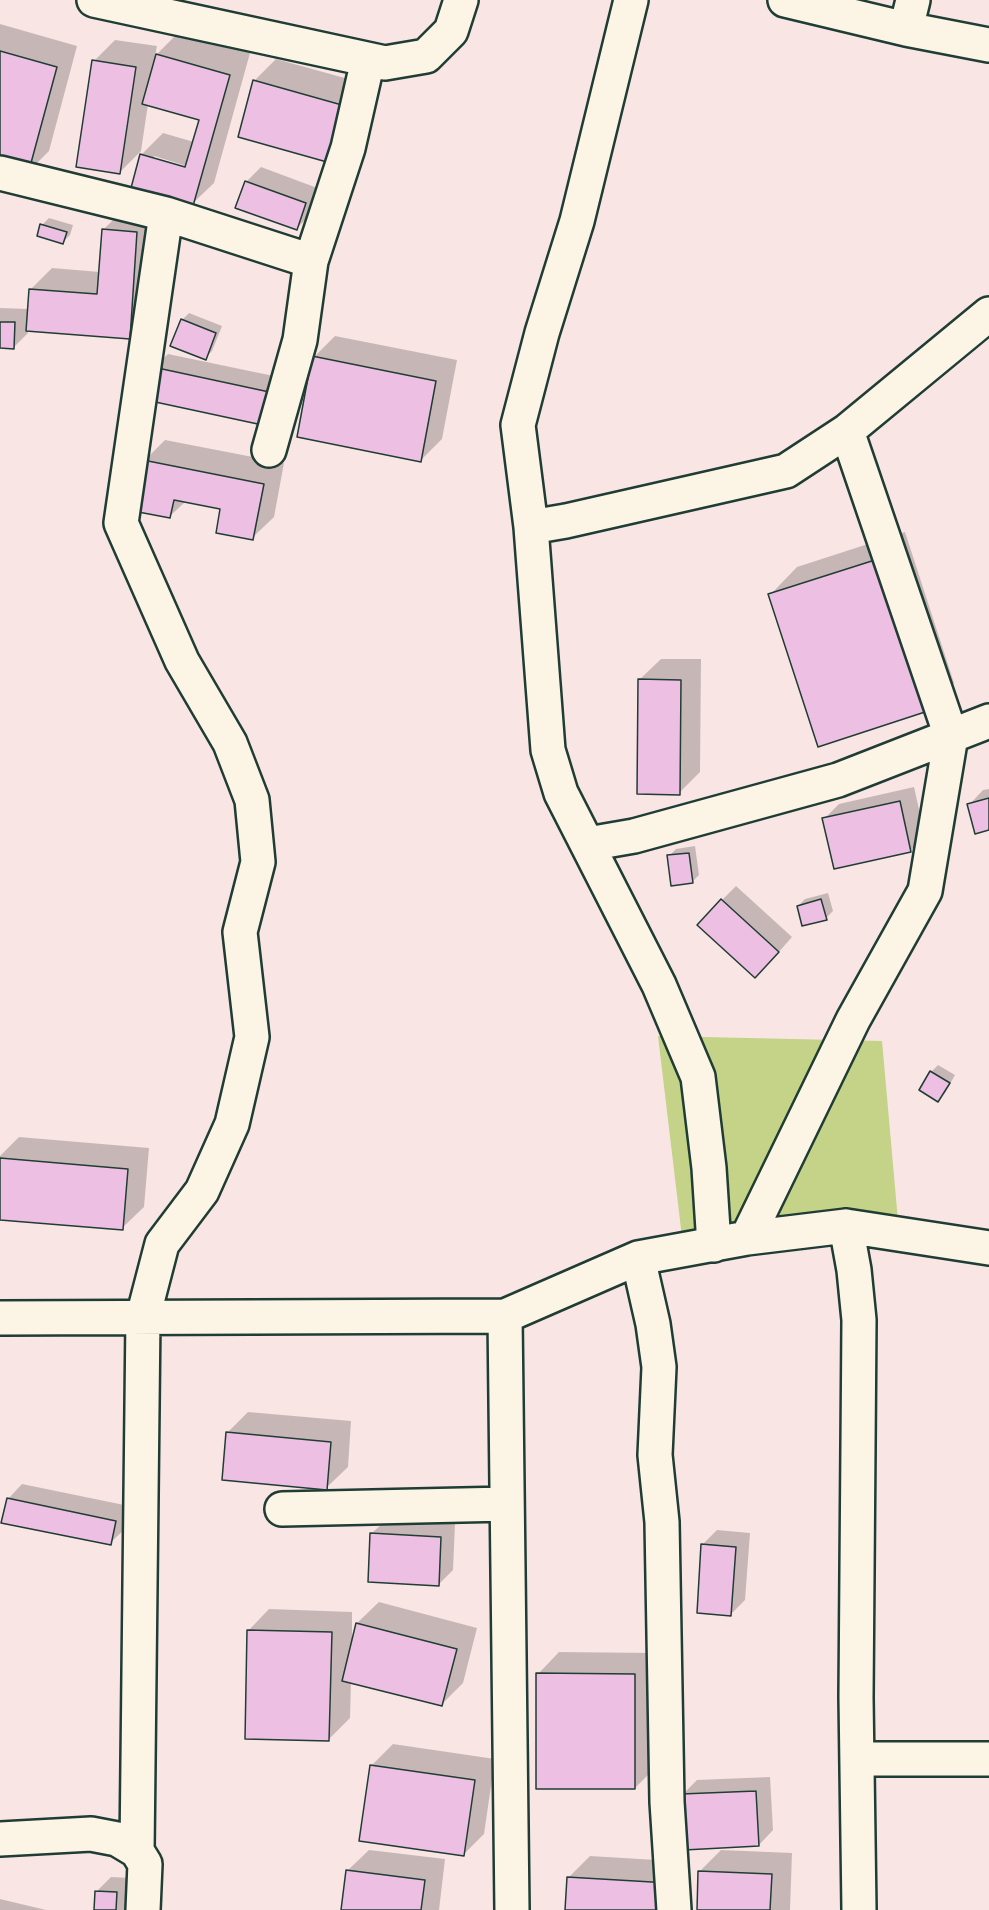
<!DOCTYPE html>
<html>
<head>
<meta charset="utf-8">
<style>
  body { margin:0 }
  canvas { display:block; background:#f8e5e4 }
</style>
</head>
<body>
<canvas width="989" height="1910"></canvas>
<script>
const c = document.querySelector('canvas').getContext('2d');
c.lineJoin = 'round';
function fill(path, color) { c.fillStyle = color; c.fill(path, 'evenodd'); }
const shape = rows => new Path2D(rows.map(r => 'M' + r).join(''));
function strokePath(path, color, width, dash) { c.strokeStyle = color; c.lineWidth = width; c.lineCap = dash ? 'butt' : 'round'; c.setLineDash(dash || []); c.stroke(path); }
fill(shape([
  [658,1036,882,1041,899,1232,682,1237]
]), '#c4d387');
fill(shape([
  [0,24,77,46,49,151,27,173,0,165],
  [178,33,250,53,214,183,192,204,133,187,142,154,163,133,194,142,201,119,148,104,141,151,120,172,94,61,115,40,157,46,155,56],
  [154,156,193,168,192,171,154,159],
  [276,59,370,85,355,141,254,81],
  [261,167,320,189,311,214,296,229,246,182],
  [124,209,158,212,151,317,129,338,28,330,28,333,14,347,0,347,0,308,29,309,31,289,52,268,100,272,103,230],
  [49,218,73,225,70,235,63,242,42,225],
  [189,313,222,326,212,351,205,358,182,320],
  [335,336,457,360,442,439,420,461,314,357],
  [168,354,288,379,281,410,154,368],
  [165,440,284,463,274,517,252,538,222,508,186,501,169,517,144,461],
  [905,532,954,683,927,710,770,595,797,567],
  [661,659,701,659,700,772,679,793,639,680],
  [914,787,925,836,911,850,824,819,839,804],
  [989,789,989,828,969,805,983,790],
  [695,846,699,875,692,882,669,856,676,849],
  [736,886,792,937,770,962,722,900],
  [828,893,833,911,826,918,798,906,805,899],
  [938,1065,955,1075,945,1093,938,1100,921,1089,931,1072],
  [19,1137,149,1148,144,1207,122,1228,0,1218,0,1156],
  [248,1412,351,1421,348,1467,326,1488,227,1433],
  [22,1484,129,1506,125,1529,110,1543,8,1499],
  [386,1520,455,1523,453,1570,438,1585,371,1534],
  [717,1530,750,1533,745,1600,731,1614,703,1544],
  [379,1602,477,1628,463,1683,442,1704,351,1681,350,1718,328,1740,248,1631,269,1609,352,1612,352,1641,357,1623],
  [559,1652,656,1653,656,1767,635,1788,538,1674],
  [393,1744,495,1759,484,1834,463,1855,371,1766],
  [770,1777,773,1830,759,1845,682,1795,697,1780],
  [369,1850,445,1859,439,1910,343,1910,347,1871],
  [721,1850,792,1853,790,1910,699,1910,700,1871],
  [590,1856,690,1862,687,1910,567,1910,569,1877],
  [111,1877,131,1878,128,1910,96,1910,97,1891],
  [0,1899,46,1910,0,1910]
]), '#0003');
const building = shape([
  [0,51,57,67,28,174,0,167,0,51],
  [156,54,230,75,193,206,131,188,140,154,185,167,199,120,142,104,156,54],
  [92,60,136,67,120,174,76,167,92,60],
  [253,80,349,107,334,164,238,137,253,80],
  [245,181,306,203,297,230,235,208,245,181],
  [40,224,67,232,63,244,37,236,40,224],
  [102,229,137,232,130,339,26,331,29,289,97,294,102,229],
  [181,319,216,333,206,360,170,346,181,319],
  [0,322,15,322,14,349,0,348,0,322],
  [312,356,436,381,421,462,297,437,312,356],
  [153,367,274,393,267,426,146,400,153,367],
  [143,460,264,484,253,540,216,533,220,509,174,500,170,518,133,511,143,460],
  [878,559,928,711,818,747,768,594,878,559],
  [638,679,681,680,680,795,637,794,638,679],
  [989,798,989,830,975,834,967,804,989,798],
  [900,801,911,852,834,869,822,818,900,801],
  [689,853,693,883,671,886,667,855,689,853],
  [721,899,779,952,755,978,697,925,721,899],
  [821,899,827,920,802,926,797,906,821,899],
  [930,1071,950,1083,938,1102,919,1090,930,1071],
  [0,1158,128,1169,123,1230,0,1220,0,1158],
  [226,1432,331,1442,327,1490,222,1480,226,1432],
  [7,1498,116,1521,111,1545,1,1523,7,1498],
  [370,1533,441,1537,439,1586,368,1582,370,1533],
  [701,1544,736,1547,731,1616,697,1613,701,1544],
  [356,1623,457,1649,442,1706,342,1681,356,1623],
  [247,1630,332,1632,329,1741,245,1739,247,1630],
  [536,1673,635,1674,635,1789,536,1789,536,1673],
  [370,1765,475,1780,464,1856,359,1841,370,1765],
  [756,1791,759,1846,684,1850,681,1794,756,1791],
  [346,1870,425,1880,421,1910,341,1910,346,1870],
  [698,1871,772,1874,770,1910,697,1910,698,1871],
  [567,1877,669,1883,668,1910,565,1910,567,1877],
  [95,1891,117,1892,116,1910,94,1910,95,1891]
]);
fill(building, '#edbfe2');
strokePath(building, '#1f3d34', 1.5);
const street = shape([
  [94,0,385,63,426,56,451,31,461,0],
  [631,0,577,221,542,333,518,425,531,527,548,750,561,793,659,985,698,1077,709,1168,714,1245],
  [785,0,906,29,913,0],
  [906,29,989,45],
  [0,173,166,214,311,261],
  [269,450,300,340,311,261,348,148,368,60],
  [531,527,566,521,786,471,847,431,989,314],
  [588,844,634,836,838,780,989,721],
  [846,1226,854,1270,859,1320,856,1697,859,1910],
  [747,1238,853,1020,925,891,951,736,847,431],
  [638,1258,653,1324,659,1367,655,1455,662,1522,667,1802,674,1910],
  [505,1316,512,1910],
  [0,1318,505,1316,638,1258,747,1238,846,1226,989,1248],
  [282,1509,507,1504],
  [857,1759,989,1759],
  [0,1839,91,1834,117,1839,137,1851,145,1864,143,1910],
  [137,1851,143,1317,162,1244,202,1191,232,1124,252,1037,240,932,258,862,252,800,230,743,182,661,121,523,166,214]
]);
strokePath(street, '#1f3d34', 38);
strokePath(street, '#fcf5e5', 33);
</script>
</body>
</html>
